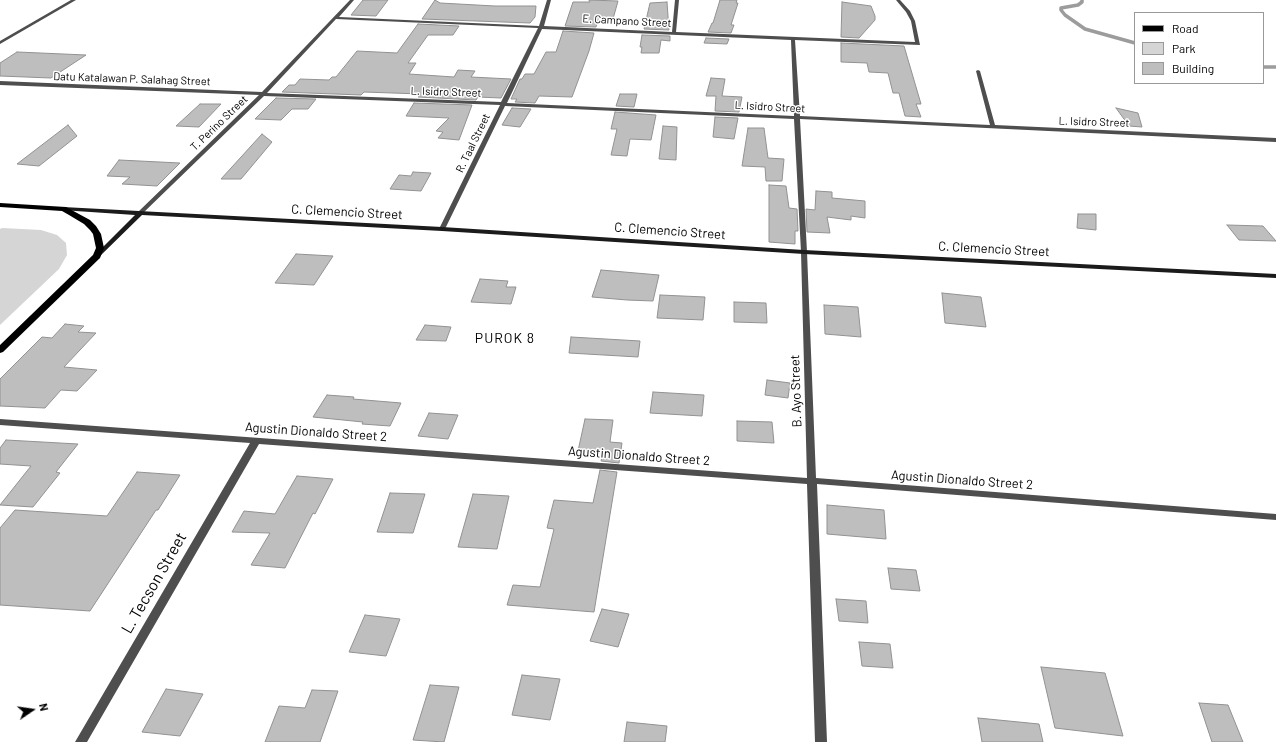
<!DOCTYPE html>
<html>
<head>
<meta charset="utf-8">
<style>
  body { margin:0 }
  #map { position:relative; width:1276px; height:742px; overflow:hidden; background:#fff; font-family:Barlow,sans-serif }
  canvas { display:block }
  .legend { position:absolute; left:1134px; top:12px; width:130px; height:72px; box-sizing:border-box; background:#fff; border:1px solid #999; margin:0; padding:5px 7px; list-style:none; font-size:12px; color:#000 }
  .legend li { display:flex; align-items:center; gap:8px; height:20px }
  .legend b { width:20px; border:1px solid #999 }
  .north { position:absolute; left:12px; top:690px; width:40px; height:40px; -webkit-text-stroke:3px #fff; paint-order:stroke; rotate:77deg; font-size:11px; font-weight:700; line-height:16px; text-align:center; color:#000 }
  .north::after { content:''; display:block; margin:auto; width:14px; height:18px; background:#000; clip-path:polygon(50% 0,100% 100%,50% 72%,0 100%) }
</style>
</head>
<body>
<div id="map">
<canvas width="1276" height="742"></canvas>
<ul class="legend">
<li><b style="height:5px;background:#000"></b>Road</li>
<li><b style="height:11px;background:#d5d5d5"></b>Park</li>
<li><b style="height:11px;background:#bebebe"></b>Building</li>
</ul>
<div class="north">N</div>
</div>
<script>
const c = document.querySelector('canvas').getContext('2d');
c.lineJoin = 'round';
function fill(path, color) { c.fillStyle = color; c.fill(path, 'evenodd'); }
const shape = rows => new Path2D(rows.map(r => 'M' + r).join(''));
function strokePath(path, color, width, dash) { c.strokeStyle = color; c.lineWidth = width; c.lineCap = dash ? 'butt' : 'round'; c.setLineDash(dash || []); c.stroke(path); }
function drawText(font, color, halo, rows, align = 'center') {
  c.font = font + ' Barlow,sans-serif'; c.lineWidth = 3; c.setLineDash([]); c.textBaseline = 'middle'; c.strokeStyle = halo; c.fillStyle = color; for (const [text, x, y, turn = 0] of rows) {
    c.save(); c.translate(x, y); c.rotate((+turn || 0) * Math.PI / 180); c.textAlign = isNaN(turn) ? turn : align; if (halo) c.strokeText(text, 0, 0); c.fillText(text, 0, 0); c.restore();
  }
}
fill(shape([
  [2,228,41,230,57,235,66,243,67,255,59,269,0,325,0,229]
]), '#d5d5d5');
strokePath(shape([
  [1082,0,1082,2,1078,5,1061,8,1061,10,1065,15,1085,29,1135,43],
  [1263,67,1276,67]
]), '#9c9c9c', 3.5);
const building = shape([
  [363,0,388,0,376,16,351,15,363,0],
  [435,0,440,3,495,6,536,6,535,17,530,23,422,19,435,0],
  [589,0,618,1,613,19,598,19,596,27,565,26,573,2,590,2,589,0],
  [720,0,737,0,736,3,738,3,731,25,734,25,731,33,708,32,712,23,713,23,720,0],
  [667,2,669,30,644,29,650,3,667,2],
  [842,2,871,6,875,16,875,20,859,38,841,37,842,2],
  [418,24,459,26,453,35,428,35,408,63,416,63,409,74,454,77,458,70,475,71,471,77,511,79,501,98,478,97,476,100,418,97,421,94,364,92,361,95,282,92,289,85,295,85,300,79,329,80,332,77,336,77,357,51,397,53,418,24],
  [563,31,594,33,589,51,572,97,539,96,535,103,515,102,517,99,511,99,520,79,522,79,525,74,534,74,546,52,556,52,563,31],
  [642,35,670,36,670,41,661,40,659,53,641,53,642,47,640,47,642,35],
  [706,38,729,39,727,44,704,43,706,38],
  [841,43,904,46,921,104,916,104,921,117,905,116,899,93,893,93,888,73,869,72,867,63,841,62,841,43],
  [17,52,86,55,51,78,0,76,0,63,17,52],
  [711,78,725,79,722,96,742,97,739,112,715,111,716,96,706,96,711,78],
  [620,94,637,94,634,107,616,106,620,94],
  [276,98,316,99,308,109,292,109,281,120,255,119,276,98],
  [414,103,472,105,459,140,438,138,443,132,436,131,449,118,406,116,414,103],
  [200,104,221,104,199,127,176,126,200,104],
  [512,108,531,109,520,127,502,125,512,108],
  [1116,108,1138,113,1142,127,1129,126,1116,108],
  [615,112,656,115,651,140,630,139,627,156,611,155,617,129,611,129,615,112],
  [715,117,738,118,734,139,713,137,715,117],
  [68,125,77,136,39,166,17,164,68,125],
  [663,126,677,127,676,160,659,159,663,126],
  [748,128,764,128,768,158,784,159,782,181,766,181,765,167,742,166,748,128],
  [262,134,272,142,241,179,221,179,262,134],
  [119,160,180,163,157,186,122,184,130,177,107,176,119,160],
  [413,172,431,173,421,191,390,189,399,175,411,176,413,172],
  [769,185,786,186,789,208,797,209,798,231,795,231,795,244,769,242,769,185],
  [816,191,832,192,832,198,865,201,865,218,851,216,851,220,827,217,830,233,807,232,806,209,815,210,816,191],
  [1078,214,1096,214,1096,230,1077,228,1078,214],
  [1227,225,1263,226,1276,241,1239,240,1227,225],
  [296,254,333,256,314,285,275,283,296,254],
  [601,270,659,275,653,301,627,300,592,297,601,270],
  [480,279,508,281,506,287,516,287,511,304,471,302,480,279],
  [942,293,981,297,986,327,945,323,942,293],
  [660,295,705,297,703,320,657,318,660,295],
  [734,302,766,303,767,323,734,322,734,302],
  [824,305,858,307,861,337,825,334,824,305],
  [65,324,84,326,78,332,96,333,64,367,97,370,77,391,61,390,45,408,0,406,0,379,42,337,52,338,65,324],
  [425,325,451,327,446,341,416,340,425,325],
  [571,337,640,341,638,357,569,353,571,337],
  [767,380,790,383,788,398,765,395,767,380],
  [653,392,704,395,702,416,650,413,653,392],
  [327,395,354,397,353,399,401,403,390,426,362,424,363,422,313,417,327,395],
  [429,413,458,415,448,439,418,436,429,413],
  [585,419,613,420,610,442,622,443,619,463,601,461,603,453,578,451,585,419],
  [737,421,772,422,774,443,737,441,737,421],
  [6,440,78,444,56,472,60,473,33,507,0,505,31,466,0,464,0,448,6,440],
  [600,470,617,472,594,612,507,605,513,585,540,587,554,529,547,528,554,500,593,503,600,470],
  [137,472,180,475,158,510,156,510,90,611,0,605,0,528,15,510,107,516,137,472],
  [297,476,333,479,315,514,313,513,285,568,251,565,270,533,232,532,244,511,275,514,297,476],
  [390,493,425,494,413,533,377,532,390,493],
  [473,494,509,496,497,549,458,547,473,494],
  [827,505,884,510,886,539,827,534,827,505],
  [888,568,916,570,920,591,891,589,888,568],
  [836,599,866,601,868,623,839,621,836,599],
  [602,609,629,614,618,647,590,641,602,609],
  [365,615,400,619,386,656,349,652,365,615],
  [859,642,890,644,893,668,862,666,859,642],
  [1041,667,1105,673,1123,736,1055,728,1041,667],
  [522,675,560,679,550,720,512,715,522,675],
  [430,685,459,687,444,742,413,740,430,685],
  [166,689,203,694,180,736,142,732,166,689],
  [312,690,338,691,320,742,265,742,279,706,305,708,312,690],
  [1199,703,1228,705,1243,742,1212,742,1199,703],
  [978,718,1039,724,1043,742,982,742,978,718],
  [627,722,667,726,665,742,624,742,627,722]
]);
fill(building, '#bebebe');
strokePath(building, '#929292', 1);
fill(shape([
  [71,0,76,0,0,44,0,41,71,0],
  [350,0,354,0,339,17,539,26,547,0,551,0,544,26,672,32,675,0,679,0,676,32,915,42,911,21,906,12,896,0,900,0,910,11,915,21,920,45,795,40,800,116,990,125,976,71,978,70,980,71,995,125,1276,138,1276,142,800,119,807,252,816,478,1276,514,1276,520,817,484,827,742,815,742,807,484,259,444,87,742,75,742,250,443,0,425,0,419,807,478,801,252,794,119,505,106,445,229,442,231,439,229,500,105,264,96,142,214,140,215,138,214,138,212,259,95,0,85,0,81,262,92,350,0],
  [336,19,538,28,501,102,267,93,336,19],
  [542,29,791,40,794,116,507,103,542,29]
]), '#4e4e4e');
fill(shape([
  [63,207,442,227,804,250,1276,274,1276,278,804,254,442,231,142,215,99,257,97,258,95,257,94,256,135,215,61,210,61,208,63,207]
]), '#1b1b1b');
fill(shape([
  [0,203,66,207,90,220,96,226,101,234,104,248,100,258,3,352,0,353,0,345,93,255,96,248,93,234,90,230,84,224,69,215,62,211,0,207,0,203]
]), '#000');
drawText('11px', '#000', '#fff', [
  ["E. Campano Street",627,21,3],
  ["Datu Katalawan P. Salahag Street",132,79,2],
  ["L. Isidro Street",446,92,2],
  ["L. Isidro Street",770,107,3],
  ["L. Isidro Street",1094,122,2],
  ["T. Perino Street",219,123,-44],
  ["R. Taal Street",473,143,-64]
]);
drawText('13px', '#000', '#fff', [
  ["C. Clemencio Street",347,212,3],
  ["C. Clemencio Street",670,231,4],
  ["C. Clemencio Street",994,249,3],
  ["B. Ayo Street",796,391,-92],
  ["Agustin Dionaldo Street 2",316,432,4],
  ["Agustin Dionaldo Street 2",639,456,4],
  ["Agustin Dionaldo Street 2",962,480,4]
]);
c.letterSpacing = '1px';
drawText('14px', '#000', '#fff', [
  ["PUROK 8",505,338]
]);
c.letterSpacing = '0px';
drawText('16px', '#000', '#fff', [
  ["L. Tecson Street",154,583,-60]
]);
</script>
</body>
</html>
